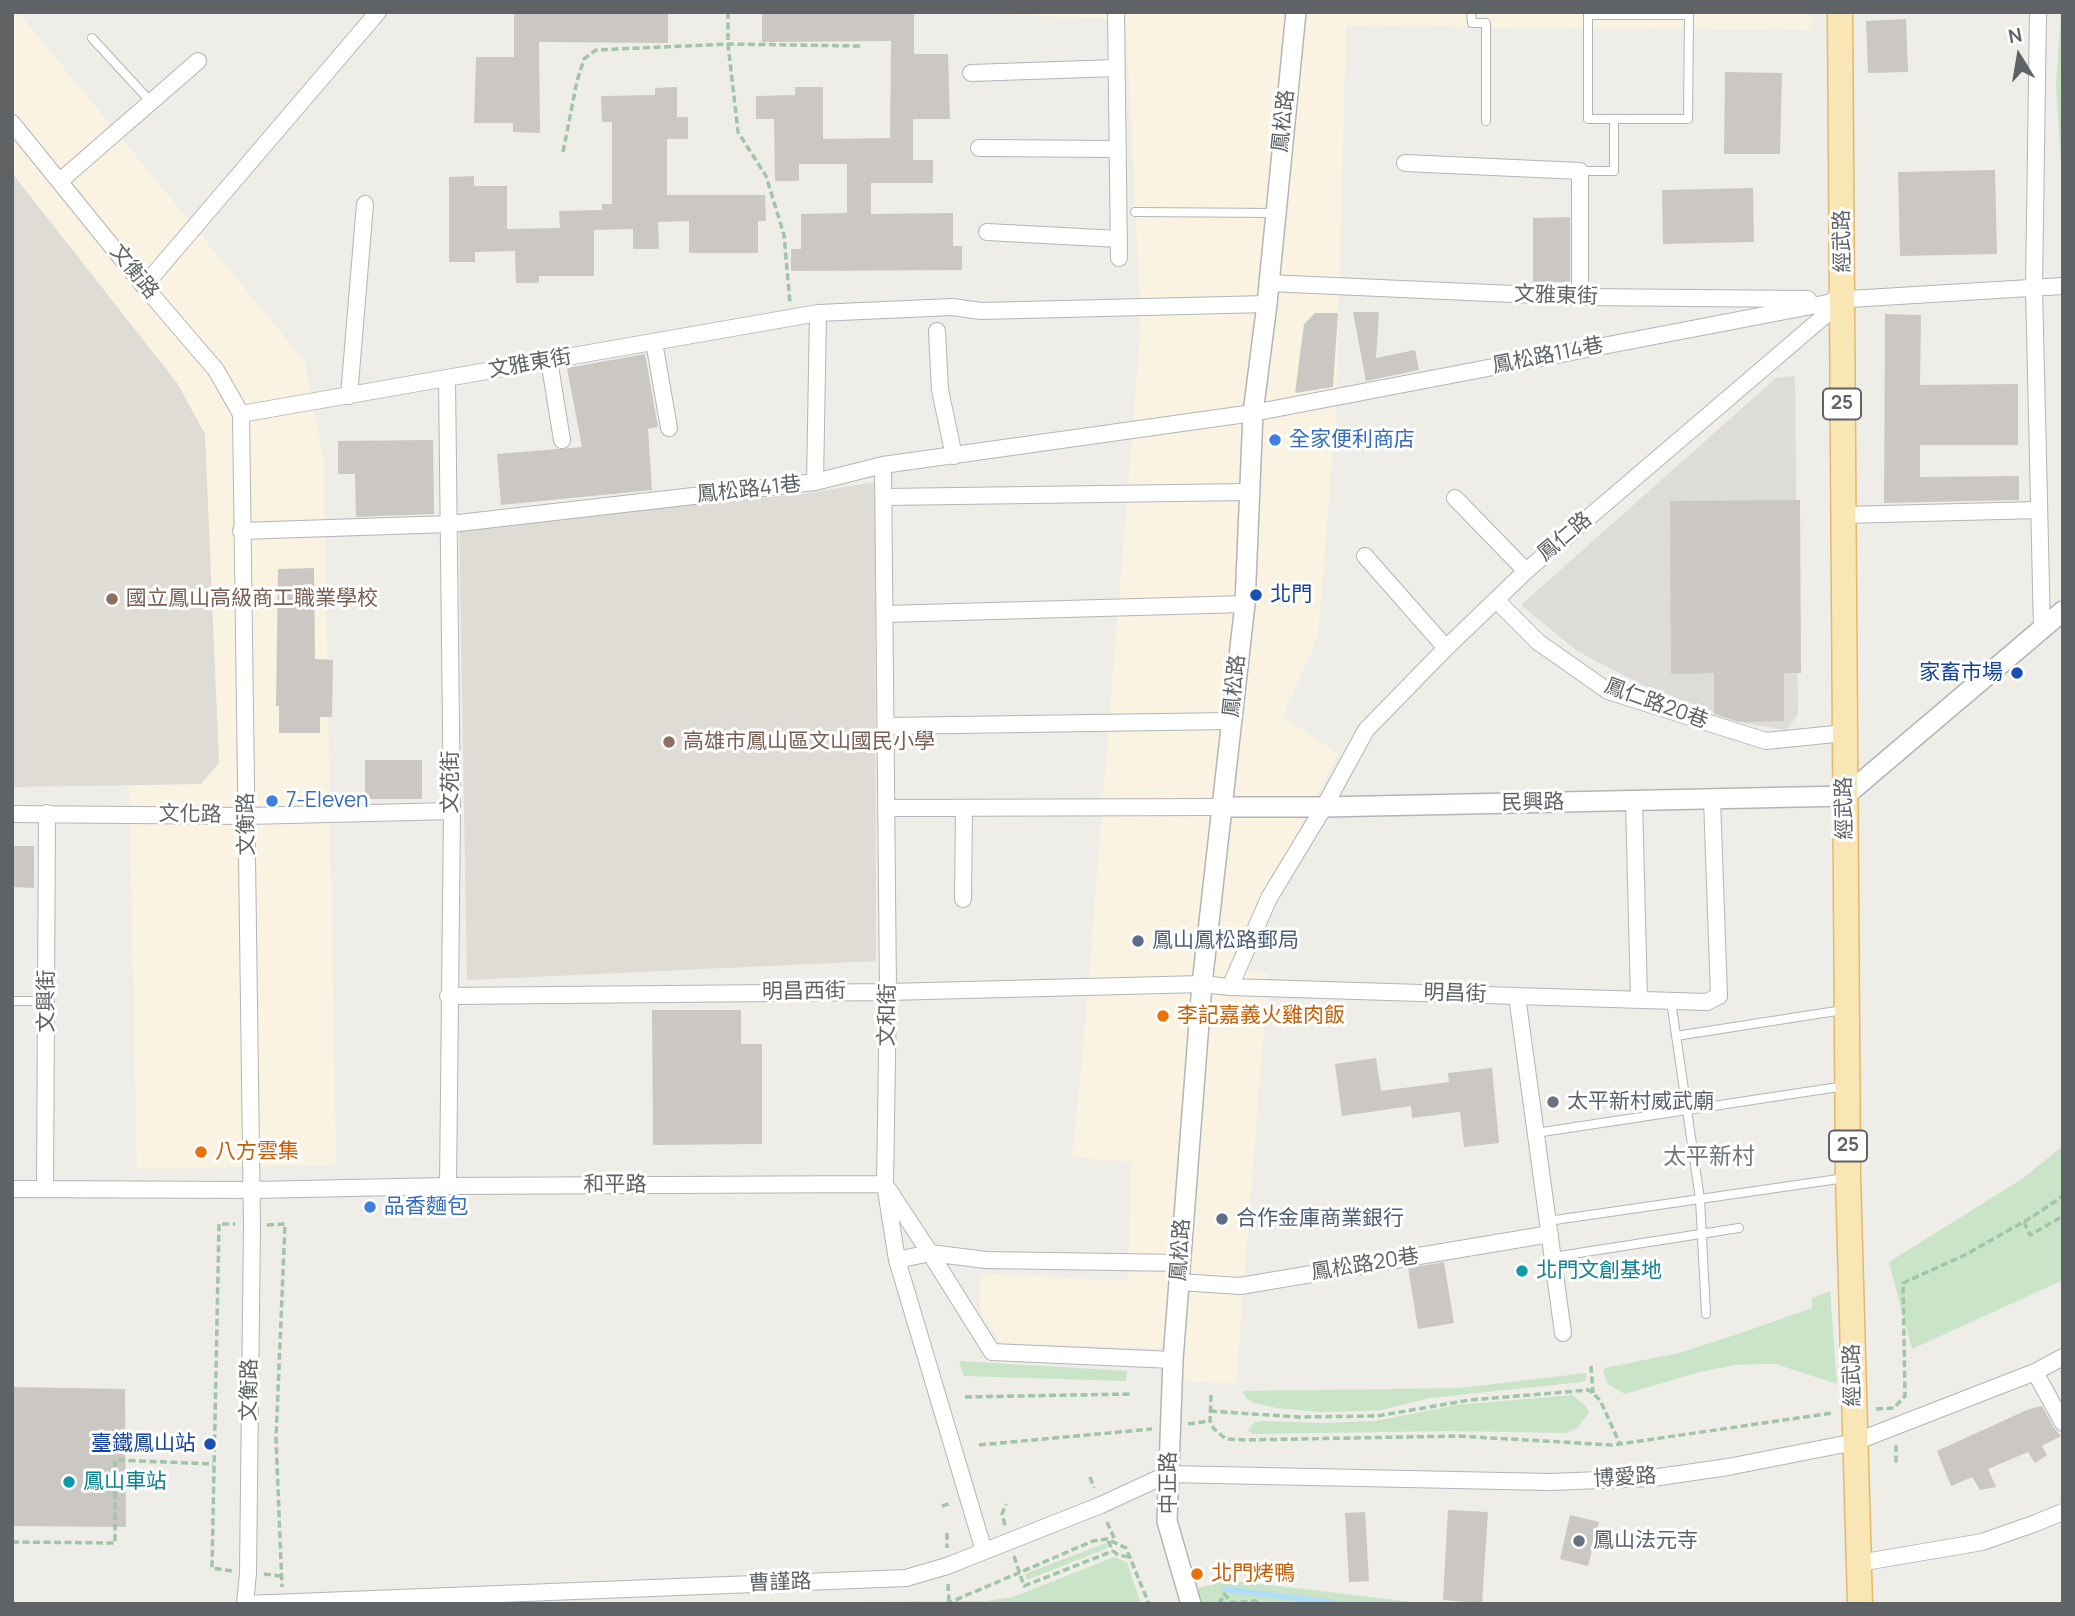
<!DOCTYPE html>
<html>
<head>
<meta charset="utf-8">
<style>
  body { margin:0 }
  #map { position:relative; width:2075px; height:1616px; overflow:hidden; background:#efede8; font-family:Manrope,sans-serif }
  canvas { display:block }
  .frame { position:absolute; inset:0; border:14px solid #5f6366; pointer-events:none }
  .north { position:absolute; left:1984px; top:21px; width:70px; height:70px; -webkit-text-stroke:5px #fff; paint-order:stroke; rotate:349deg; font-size:19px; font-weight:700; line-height:28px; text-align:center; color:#5f6366 }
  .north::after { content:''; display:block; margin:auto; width:24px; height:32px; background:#5f6366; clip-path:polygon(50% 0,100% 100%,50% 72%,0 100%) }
</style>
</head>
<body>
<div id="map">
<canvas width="2075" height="1616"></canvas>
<div class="frame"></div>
<div class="north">N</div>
</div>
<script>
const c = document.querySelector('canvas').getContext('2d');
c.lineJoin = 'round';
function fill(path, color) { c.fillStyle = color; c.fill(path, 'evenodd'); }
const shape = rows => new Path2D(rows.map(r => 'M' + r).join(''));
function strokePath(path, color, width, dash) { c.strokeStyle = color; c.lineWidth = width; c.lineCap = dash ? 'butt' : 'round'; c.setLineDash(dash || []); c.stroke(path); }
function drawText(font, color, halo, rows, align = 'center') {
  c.font = font + ' Manrope,"Noto Sans TC",sans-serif'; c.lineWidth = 6; c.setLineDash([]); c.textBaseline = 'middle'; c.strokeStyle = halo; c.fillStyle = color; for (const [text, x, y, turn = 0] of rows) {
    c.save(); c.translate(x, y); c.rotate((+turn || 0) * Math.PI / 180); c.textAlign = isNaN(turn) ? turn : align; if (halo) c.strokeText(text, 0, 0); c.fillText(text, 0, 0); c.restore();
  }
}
fill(shape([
  [12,12,18,12,305,362,324,462,336,1165,137,1169,129,785,201,784,205,434,177,383,12,173],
  [956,12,1811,12,1812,30,1346,26,1336,410,1318,637,1283,716,1338,754,1228,968,1268,974,1236,1383,1163,1381,1163,1348,1001,1343,979,1308,981,1274,1128,1281,1131,1162,1072,1157,1083,1050,1141,323,1126,20]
]), '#fbf3e1');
fill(shape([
  [1795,376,1798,714,1787,730,1747,724,1644,686,1577,651,1521,605,1776,378]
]), '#dedcd9');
fill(shape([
  [12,173,177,383,205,434,219,763,201,784,12,787],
  [875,482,876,961,467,980,459,523,804,494]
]), '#dfdcd6');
fill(shape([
  [2061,12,2063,12,2063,197,2056,86],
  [2063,1146,2063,1280,1912,1349,1889,1262,2022,1179],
  [1830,1291,1837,1384,1776,1364,1763,1364,1735,1365,1700,1372,1625,1394,1608,1384,1603,1372,1605,1368,1679,1353,1741,1333,1812,1308,1812,1298],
  [959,1361,1127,1371,1126,1381,964,1376],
  [1586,1373,1586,1380,1581,1382,1430,1398,1382,1410,1361,1411,1319,1412,1277,1408,1254,1403,1246,1398,1242,1391,1460,1388],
  [1572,1395,1586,1406,1589,1413,1577,1428,1566,1433,1451,1431,1252,1434,1248,1430,1255,1422,1265,1421,1320,1423,1375,1421,1457,1405],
  [1106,1543,1108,1548,1027,1580,1025,1574],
  [1114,1557,1127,1562,1141,1604,571,1604,986,1601,1013,1597],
  [1228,1580,1429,1604,1193,1604,1188,1591]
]), '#c9e4c7');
strokePath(shape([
  [1225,1589,1341,1604]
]), '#b0def7', 6);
fill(shape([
  [514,12,668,12,668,43,539,42,540,133,513,132,513,123,474,123,476,57,514,57],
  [762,12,914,12,914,54,948,54,950,119,913,119,913,160,933,160,933,183,871,183,871,214,953,213,953,246,962,246,962,270,791,271,791,249,801,249,801,214,847,213,847,164,799,164,799,181,775,181,774,119,756,119,756,96,795,95,795,87,823,87,823,139,890,138,891,41,762,42],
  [1906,19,1908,72,1868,73,1866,21],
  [1725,72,1782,73,1780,154,1724,154],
  [677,87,677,117,688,117,688,139,667,139,667,195,765,195,766,221,758,221,758,253,689,253,689,221,658,222,659,249,633,249,633,229,594,230,594,276,539,276,539,283,516,283,515,251,475,252,475,262,449,262,449,177,474,176,474,186,507,186,507,229,560,228,559,211,602,210,602,204,612,204,612,122,602,122,601,96,655,95,655,88],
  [1995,170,1997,254,1900,256,1898,172],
  [1753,188,1754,242,1663,244,1662,190],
  [1570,217,1570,282,1533,282,1533,218],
  [1353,312,1379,312,1376,358,1415,350,1419,370,1366,381],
  [1315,313,1338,313,1333,387,1295,393,1304,324],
  [1885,314,1921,315,1920,385,2018,384,2018,445,1920,445,1920,477,2019,476,2019,500,1884,503],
  [645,354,658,427,648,429,652,490,501,505,497,454,582,447,567,368],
  [433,440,434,514,356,517,355,474,338,474,338,441],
  [1800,500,1801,673,1784,673,1784,721,1739,722,1714,714,1714,673,1671,674,1670,501],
  [314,568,315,659,333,660,332,717,320,717,320,733,279,733,279,706,276,706,278,569],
  [365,760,422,760,422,799,365,799],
  [12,846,34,846,34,888,12,887],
  [652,1010,741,1010,741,1044,762,1044,762,1144,653,1145],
  [1376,1058,1381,1091,1449,1082,1448,1073,1492,1068,1499,1143,1464,1147,1460,1112,1412,1118,1411,1106,1342,1116,1335,1064],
  [1444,1262,1454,1323,1418,1329,1408,1268],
  [12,1387,125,1389,126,1527,12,1526],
  [2042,1406,2054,1428,2061,1436,2042,1446,2047,1455,2035,1463,2028,1452,1988,1469,1996,1487,1980,1490,1972,1477,1951,1486,1937,1451,2029,1409],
  [1448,1510,1488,1512,1482,1603,1443,1600],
  [1365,1512,1369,1581,1349,1582,1345,1513],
  [1570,1515,1599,1522,1588,1566,1560,1559]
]), '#cbc8c4');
const service = shape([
  [1471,12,1472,23,1486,23,1486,121],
  [1588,15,1689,15,1688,119,1588,119,1588,15],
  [92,38,150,101],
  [1580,171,1614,171,1614,119],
  [1135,212,1275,213],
  [12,1001,47,1001],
  [1671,1001,1700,1199,1706,1314],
  [1676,1036,1843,1010],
  [1536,1133,1845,1086],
  [1548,1221,1845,1178],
  [1553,1257,1739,1228]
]);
const minor = shape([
  [1116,12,1119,258],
  [2038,12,2034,288,2042,629],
  [971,73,1116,68],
  [12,123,144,286,216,370,241,414,252,1225,248,1573,245,1604],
  [979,148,1118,149],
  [1405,163,1580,171,1580,297],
  [60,181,198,61],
  [987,232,1119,239],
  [1268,283,1580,297,1808,299],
  [144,286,378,12],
  [1833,300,2063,286],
  [937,331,940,390,954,456],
  [654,342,669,428],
  [549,360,562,440],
  [447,379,452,811,448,1186],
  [349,396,365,204],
  [241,414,818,313],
  [883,465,888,992,885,1184,897,1260,984,1551],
  [815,482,818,313,952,307,981,311,1267,304],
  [884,497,1248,492],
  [1455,498,1526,571],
  [1843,515,2039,510],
  [241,531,450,524,815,482,883,465,1253,413,1843,300],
  [1365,556,1446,648],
  [1496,600,1538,642,1608,691,1766,741,1845,733],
  [885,614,1245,604],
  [886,726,1231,721],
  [1634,800,1639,1000],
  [887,808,1222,807],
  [12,814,247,816,452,811],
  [963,899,964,808],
  [1230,987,1269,898,1324,807,1366,730,1446,648,1526,571,1842,301],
  [448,996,888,992,1202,984,1230,987,1707,1002,1719,996,1712,799],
  [1517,996,1563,1333],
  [12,1189,252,1190,448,1186,885,1184],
  [45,1189,47,813],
  [888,1189,930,1253,986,1260,1181,1263],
  [897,1260,930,1253,992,1352,1173,1360],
  [1179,1282,1240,1286,1550,1234],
  [2035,1372,2063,1423],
  [1859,1563,1982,1542,2036,1523,2063,1512],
  [246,1604,906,1578,947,1566,1101,1505,1168,1474,1550,1482,1652,1478,1728,1467,1855,1442,2035,1372,2063,1357]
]);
const tertiary = shape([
  [1222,807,1324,807,1845,796,2063,611],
  [1191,1604,1167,1521,1173,1360,1202,984,1245,604,1253,413,1267,304,1296,12]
]);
const primary = shape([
  [1840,12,1848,1177,1860,1604]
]);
strokePath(service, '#b2b5b8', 10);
strokePath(minor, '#b2b5b8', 18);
strokePath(tertiary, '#b2b5b8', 22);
strokePath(primary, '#e4b96b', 27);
strokePath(shape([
  [728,12,728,44,738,132,766,176,784,235,790,303],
  [563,152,577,81,584,59,596,50,728,44,861,46],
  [364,1204,364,1214],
  [2024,1222,2030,1235,2063,1216],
  [267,1225,285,1224,276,1439,282,1587],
  [1591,1366,1593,1393],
  [1211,1395,1210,1421,1214,1429,1226,1439,1246,1440,1458,1436,1612,1445,1833,1413],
  [965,1397,1132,1394],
  [1876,1409,1894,1408,1905,1396,1903,1283,1965,1255,2032,1217,2063,1196],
  [1210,1411,1297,1417,1377,1416,1470,1400,1589,1390,1600,1400,1620,1444],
  [1188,1424,1210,1421],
  [979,1445,1152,1429],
  [1896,1445,1896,1465],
  [1090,1477,1094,1488],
  [942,1506,951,1503],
  [1107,1522,1115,1540],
  [1005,1525,1002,1514,1006,1504],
  [947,1533,947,1548],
  [1108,1541,1113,1551,1118,1555,1129,1557],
  [12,1542,115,1543,115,1460,213,1464],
  [1014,1556,1024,1586,1113,1551],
  [232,1571,212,1568,219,1224,235,1224],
  [264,1574,280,1576],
  [948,1584,949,1602],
  [946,1604,1093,1541,1107,1539,1126,1548,1149,1604],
  [1219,1604,1224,1594,1233,1603,1255,1601,1260,1604]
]), '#a0c5a8', 3.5, [7, 3.5]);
strokePath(service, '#fff', 8);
strokePath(minor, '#fff', 16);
strokePath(tertiary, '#fff', 19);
strokePath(primary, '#f8e7b4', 24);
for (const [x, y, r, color] of [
  [1275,440,7,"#3f7fe0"],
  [1256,595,7,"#1a4fb4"],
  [112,599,7,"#8d6e63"],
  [2017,673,7,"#1a4fb4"],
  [669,742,7,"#8d6e63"],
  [272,801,7,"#3f7fe0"],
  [1138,941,7,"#5c6f8a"],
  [1163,1016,7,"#e8710a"],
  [1553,1102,7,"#6b7280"],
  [201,1152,7,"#e8710a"],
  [370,1207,7,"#3f7fe0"],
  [1222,1219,7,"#5c6f8a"],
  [1522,1271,7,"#0f9aa8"],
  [210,1444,7,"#1a4fb4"],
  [69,1482,7,"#0f9aa8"],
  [1579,1541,7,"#6b7280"],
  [1197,1574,7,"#e8710a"]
]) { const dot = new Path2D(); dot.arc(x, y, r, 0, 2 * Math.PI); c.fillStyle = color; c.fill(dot); strokePath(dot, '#fff', 2.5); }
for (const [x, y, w] of [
  [1842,404,38],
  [1848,1146,38]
]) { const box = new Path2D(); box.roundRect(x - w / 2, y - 15.5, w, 31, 5); c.fillStyle = '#fff'; c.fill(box); strokePath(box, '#5f6366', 2); }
drawText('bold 19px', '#5f6366', null, [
  ["25",1842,404],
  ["25",1848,1146]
]);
drawText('21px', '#5f6366', '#fff', [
  ["鳳松路",1284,121,-84],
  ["經武路",1843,241,-91],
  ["文衡路",134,272,51],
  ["文雅東街",1556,296,2],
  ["鳳松路114巷",1548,356,-11],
  ["文雅東街",530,364,-10],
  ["鳳松路41巷",749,490,-6],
  ["鳳仁路",1565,537,-40],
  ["鳳松路",1235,686,-84],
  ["鳳仁路20巷",1656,704,20],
  ["文苑街",451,782,-90],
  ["民興路",1533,803,-1],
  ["經武路",1845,808,-91],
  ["文化路",190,815,1],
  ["文衡路",247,824,-91],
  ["明昌西街",804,992,-1],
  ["明昌街",1455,994,2],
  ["文興街",47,1001,-90],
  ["文和街",888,1015,-89],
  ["和平路",615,1185],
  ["鳳松路",1181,1250,-86],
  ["鳳松路20巷",1365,1265,-9],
  ["經武路",1853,1375,-91],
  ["文衡路",250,1390,-89],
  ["博愛路",1625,1478,-3],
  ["中正路",1169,1483,-90],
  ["曹謹路",780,1583,-2]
]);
drawText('21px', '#366cbe', '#fff', [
  ["全家便利商店",1289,440],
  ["7-Eleven",286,801],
  ["品香麵包",384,1207]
], 'left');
drawText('21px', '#164399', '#fff', [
  ["北門",1270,595,"left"],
  ["家畜市場",2003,673],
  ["臺鐵鳳山站",196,1444]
], 'right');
drawText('21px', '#785e54', '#fff', [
  ["國立鳳山高級商工職業學校",126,599],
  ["高雄市鳳山區文山國民小學",683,742]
], 'left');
drawText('21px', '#4e5e75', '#fff', [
  ["鳳山鳳松路郵局",1152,941],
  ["合作金庫商業銀行",1236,1219]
], 'left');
drawText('21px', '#c56008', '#fff', [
  ["李記嘉義火雞肉飯",1177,1016],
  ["八方雲集",215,1152],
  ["北門烤鴨",1211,1574]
], 'left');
drawText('21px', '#5b616d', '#fff', [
  ["太平新村威武廟",1567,1102],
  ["鳳山法元寺",1593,1541]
], 'left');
drawText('21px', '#0d838f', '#fff', [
  ["北門文創基地",1536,1271],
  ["鳳山車站",83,1482]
], 'left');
drawText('23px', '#707578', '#fff', [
  ["太平新村",1709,1158]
]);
</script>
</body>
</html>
